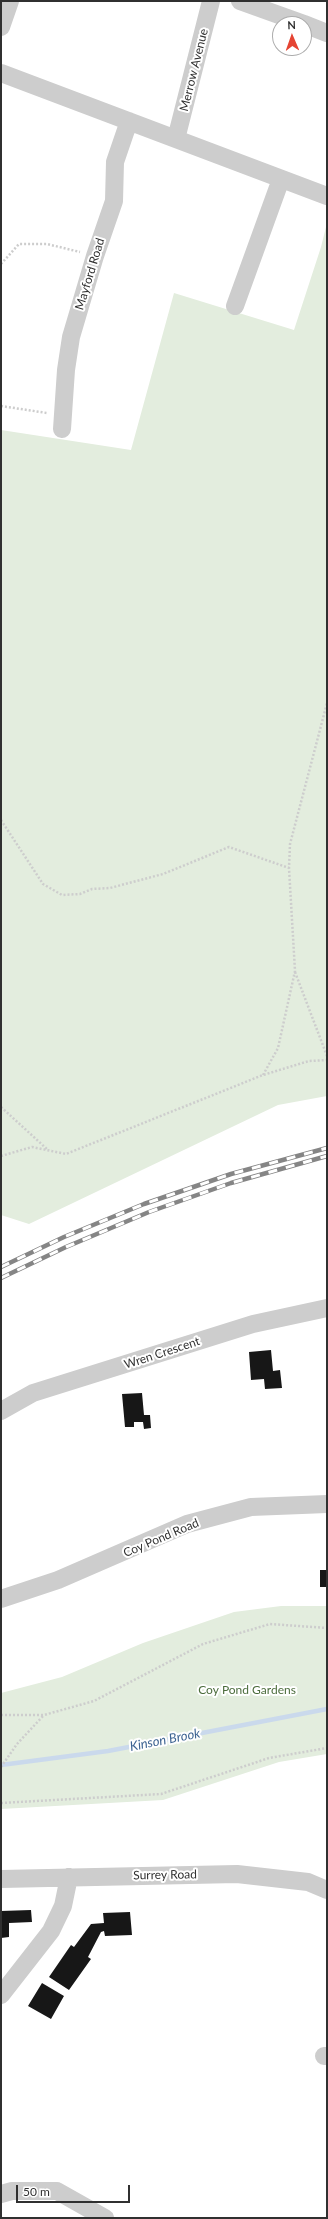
<!DOCTYPE html>
<html>
<head>
<meta charset="utf-8">
<style>
  body { margin:0 }
  #map { position:relative; width:328px; height:2219px; overflow:hidden; background:#fff; font-family:Lato,sans-serif }
  canvas { display:block }
  .frame { position:absolute; inset:0; border:2px solid #303030; pointer-events:none }
  .north { position:absolute; left:272px; top:16px; width:40px; height:40px; box-sizing:border-box; background:#fff; border:1px solid #acacac; border-radius:50%; rotate:358deg; font-size:11px; font-weight:700; line-height:16px; text-align:center; color:#303030 }
  .north::after { content:''; display:block; margin:auto; width:14px; height:18px; background:#e54433; clip-path:polygon(50% 0,100% 100%,50% 72%,0 100%) }
  .scale { position:absolute; left:16px; top:2185px; width:114px; height:18px; box-sizing:border-box; border:2px solid #303030; border-top:0; padding-left:5px; font-size:12px; line-height:14px; white-space:nowrap; color:#303030; -webkit-text-stroke:3px #fff; paint-order:stroke }
</style>
</head>
<body>
<div id="map">
<canvas width="328" height="2219"></canvas>
<div class="frame"></div>
<div class="north">N</div>
<div class="scale">50 m</div>
</div>
<script>
const c = document.querySelector('canvas').getContext('2d');
c.lineJoin = 'round';
function fill(path, color) { c.fillStyle = color; c.fill(path, 'evenodd'); }
const shape = rows => new Path2D(rows.map(r => 'M' + r).join(''));
function strokePath(path, color, width, dash) { c.strokeStyle = color; c.lineWidth = width; c.lineCap = dash ? 'butt' : 'round'; c.setLineDash(dash || []); c.stroke(path); }
function drawText(font, color, halo, rows, align = 'center') {
  c.font = font + ' Lato,sans-serif'; c.lineWidth = 4; c.setLineDash([]); c.textBaseline = 'middle'; c.strokeStyle = halo; c.fillStyle = color; for (const [text, x, y, turn = 0] of rows) {
    c.save(); c.translate(x, y); c.rotate((+turn || 0) * Math.PI / 180); c.textAlign = isNaN(turn) ? turn : align; if (halo) c.strokeText(text, 0, 0); c.fillText(text, 0, 0); c.restore();
  }
}
fill(shape([
  [327,223,327,1096,278,1105,29,1224,1,1215,1,430,131,450,174,293,294,330,321,247],
  [281,1606,327,1606,327,1754,279,1762,163,1800,1,1809,1,1693,62,1677,143,1643,234,1612]
]), '#e3edde');
strokePath(shape([
  [1,1765,108,1751,327,1709]
]), '#cad9ec', 4.5);
fill(shape([
  [271,1350,273,1371,280,1370,282,1388,265,1389,264,1379,251,1380,249,1352],
  [142,1393,144,1415,150,1415,151,1428,144,1429,143,1422,134,1422,134,1427,125,1427,122,1394],
  [320,1570,327,1570,327,1587,320,1587],
  [31,1910,32,1922,9,1923,9,1937,1,1938,1,1911],
  [130,1912,132,1935,105,1936,104,1931,101,1932,88,1957,91,1959,69,1990,49,1977,71,1945,74,1947,91,1924,104,1923,103,1913],
  [42,1983,64,1996,51,2019,28,2006]
]), '#171717');
strokePath(shape([
  [1,264,19,244,47,244,80,252],
  [1,406,47,413],
  [1,820,43,884,62,895,80,894,92,889,110,888,163,874,229,847,289,868],
  [295,972,327,1056],
  [263,1075,278,1048,295,971,289,868,290,844,327,703],
  [1,1107,48,1150],
  [1,1156,32,1147,66,1154,263,1075,309,1061,327,1060],
  [1,1715,44,1715,94,1701,203,1644,270,1624,327,1628],
  [1,1767,17,1744,44,1715],
  [1,1803,161,1794,269,1758,327,1748]
]), '#cdcdcd', 2.5, [2, 2]);
strokePath(shape([
  [240,1,304,24],
  [304,24,327,33],
  [1,27,10,1],
  [1,73,327,196],
  [176,139,211,1],
  [235,306,281,179],
  [62,429,66,370,71,337,95,256,114,201,115,162,129,121],
  [1,1411,33,1393,253,1324,327,1308],
  [1,1599,58,1580,187,1524,251,1507,327,1504],
  [1,1879,237,1874,308,1882,327,1890],
  [1,1995,51,1931,63,1906,69,1877],
  [324,2056,327,2056],
  [1,2194,12,2191,57,2191,105,2218]
]), '#cdcdcd', 18);
const rail = shape([
  [1,1267,64,1237,144,1204,231,1174,327,1148],
  [1,1278,66,1247,149,1212,231,1183,327,1156]
]);
strokePath(rail, '#858585', 4.5);
strokePath(rail, '#fff', 3, [9]);
drawText('12px', '#303030', '#fff', [
  ["Merrow Avenue",194,70,-76],
  ["Mayford Road",90,274,-73],
  ["Wren Crescent",162,1353,-18],
  ["Coy Pond Road",161,1538,-23],
  ["Surrey Road",165,1875,-1]
]);
drawText('12px', '#4b6c3c', '#fff', [
  ["Coy Pond Gardens",247,1690]
]);
drawText('italic 13px', '#3d6392', '#fff', [
  ["Kinson Brook",165,1740,-11]
]);
</script>
</body>
</html>
